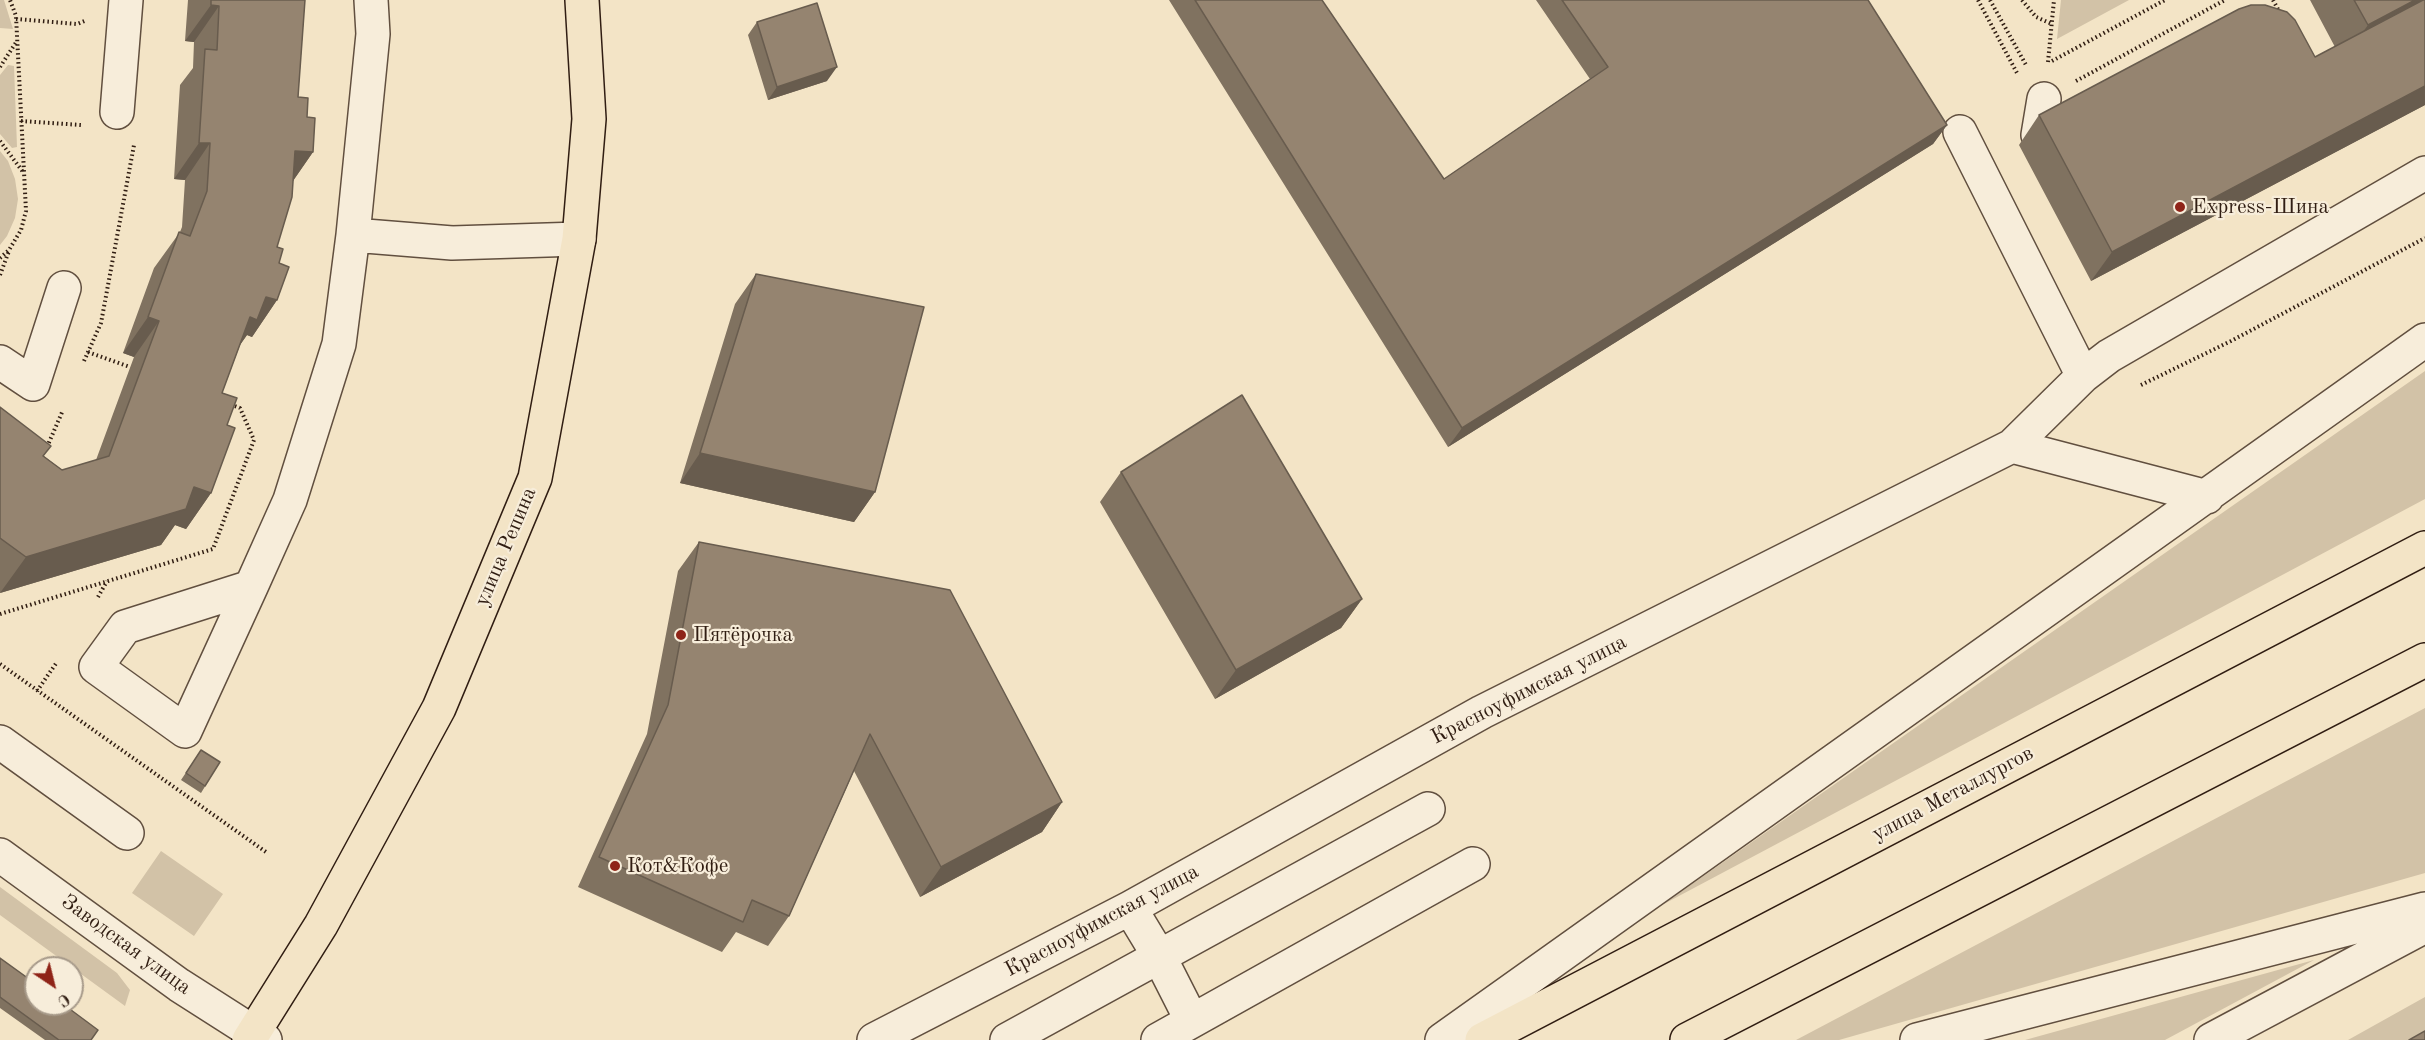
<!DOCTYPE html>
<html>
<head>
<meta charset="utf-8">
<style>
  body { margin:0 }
  #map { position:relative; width:2425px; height:1040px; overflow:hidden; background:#f3e4c6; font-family:"Old Standard TT",serif }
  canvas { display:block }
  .north { position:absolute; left:24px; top:956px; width:60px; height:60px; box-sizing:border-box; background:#f7edda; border:2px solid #a79a8a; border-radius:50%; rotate:145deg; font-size:16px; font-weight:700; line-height:24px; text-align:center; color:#301d12 }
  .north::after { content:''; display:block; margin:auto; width:21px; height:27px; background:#8f2418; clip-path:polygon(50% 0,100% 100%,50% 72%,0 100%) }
</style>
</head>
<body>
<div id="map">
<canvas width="2425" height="1040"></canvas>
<div class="north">С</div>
</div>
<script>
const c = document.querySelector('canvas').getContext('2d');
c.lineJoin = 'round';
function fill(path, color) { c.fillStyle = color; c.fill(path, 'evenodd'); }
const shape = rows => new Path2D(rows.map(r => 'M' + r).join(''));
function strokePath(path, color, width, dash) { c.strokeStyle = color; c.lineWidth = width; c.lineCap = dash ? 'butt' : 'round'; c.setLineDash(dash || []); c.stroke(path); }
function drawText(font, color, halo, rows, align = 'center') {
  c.font = font + ' "Old Standard TT",serif'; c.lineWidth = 4.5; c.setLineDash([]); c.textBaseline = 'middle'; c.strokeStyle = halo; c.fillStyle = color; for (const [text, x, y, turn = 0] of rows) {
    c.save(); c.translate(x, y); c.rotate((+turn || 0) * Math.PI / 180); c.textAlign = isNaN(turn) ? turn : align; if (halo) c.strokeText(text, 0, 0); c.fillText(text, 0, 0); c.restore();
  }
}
fill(shape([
  [0,0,4,0,13,29,0,28],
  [2061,0,2129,0,2057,39],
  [8,65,14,66,17,147,12,148,0,134,0,75],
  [0,151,8,161,15,179,18,199,15,218,7,236,0,245],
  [2425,371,2425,499,1662,905],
  [2425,708,2425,873,1839,1040,1796,1040],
  [161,851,223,894,194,936,132,893],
  [0,887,117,973,130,990,125,1006,0,915],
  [2314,960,2165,1040,2025,1040],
  [2425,997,2425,1040,2348,1040]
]), '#d2c2a7');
const minor = shape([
  [117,112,126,0],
  [1960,132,2083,376],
  [2038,135,2044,99],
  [353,235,373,34,371,0],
  [0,362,33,384,64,288],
  [2012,446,2083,376,2109,356,2425,173],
  [251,587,125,627,96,667,185,731,251,587,290,500,339,344,353,235,452,243,579,239],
  [0,742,127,833],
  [0,855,179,985,265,1040],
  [1130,908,1159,956,1192,1021],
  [874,1040,1130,908,1482,712,2012,446,2207,497],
  [1007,1040,1428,809],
  [1158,1040,1473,864],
  [1442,1040,2425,340],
  [1917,1040,2425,909],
  [2211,1040,2425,926]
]);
const major = shape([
  [249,1040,321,925,439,708,535,478,579,239,589,119,582,0],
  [1482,1040,2425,548],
  [1687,1040,2425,660]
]);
strokePath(minor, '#614f3f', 36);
strokePath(major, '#301d12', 36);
strokePath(shape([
  [1978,0,2017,73],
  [1990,0,2026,65],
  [2022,0,2036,17,2052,24],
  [2273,0,2280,13],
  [16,19,77,24,87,20],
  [2052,61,2165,0],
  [2048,62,2054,0],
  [0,67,17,41],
  [2076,81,2225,0],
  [21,121,81,125],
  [0,141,23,172],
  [0,258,9,250,21,230,26,211,16,16,10,0],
  [0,275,9,251],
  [88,352,130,367],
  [84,361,101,323,134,145],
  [2141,385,2231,341,2425,238],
  [47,447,63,410],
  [98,597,107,581],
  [0,614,213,549,254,440,240,408,232,405],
  [0,664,266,852],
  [37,691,57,662]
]), '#301d12', 4, [1.5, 3]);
strokePath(minor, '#f7edda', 33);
strokePath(major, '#f3e4c6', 33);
fill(shape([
  [188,0,305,0,298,97,307,117,313,152,293,181,277,247,279,263,277,300,252,337,247,335,240,345,222,393,227,425,211,493,186,529,175,525,161,545,0,593,0,407,44,456,62,470,96,460,134,357,123,353,154,268,180,232,182,227,185,180,174,179,180,85,193,68,194,42,185,41],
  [1169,0,1322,0,1444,179,1590,79,1536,0,1868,0,1947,125,1933,144,1448,447],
  [2310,0,2425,0,2425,105,2091,281,2019,145,2039,115,2315,57,2335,47],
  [757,22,827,81,768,100,748,35],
  [756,274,875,492,854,522,680,483,735,304],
  [1121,472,1362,599,1341,628,1215,699,1100,502],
  [699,542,1062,802,1042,832,920,897,854,771,789,916,768,946,736,932,722,952,578,887,647,734,678,571],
  [201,750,220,762,201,793,181,780],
  [0,958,91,1040,45,1040,0,1008]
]), '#807260');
fill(shape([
  [2415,0,2425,0,2342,61,2368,25],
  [211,5,219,6,194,42,185,41],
  [837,67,827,81,768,100,777,87],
  [2425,86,2425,105,2091,281,2112,252],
  [1947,125,1933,144,1448,447,1462,428],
  [199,143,210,143,185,180,174,179],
  [295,151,313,152,288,188],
  [266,297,277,300,252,337,247,335,232,356,250,317],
  [148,317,159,321,134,357,123,353],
  [700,453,875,492,854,522,680,483],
  [194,487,211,493,186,529,175,525,161,545,0,593,26,557],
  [1362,599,1341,628,1215,699,1236,670],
  [1062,802,1042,832,920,897,941,867]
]), '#685c4e');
const building = shape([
  [211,0,305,0,298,97,308,98,307,117,315,118,313,152,295,151,292,197,277,247,283,249,279,263,289,267,277,300,266,297,257,320,250,317,222,393,237,398,227,425,235,428,211,493,194,487,186,509,26,557,0,538,0,407,51,446,43,456,62,470,109,456,159,321,148,317,179,232,190,236,207,191,210,143,199,143,205,49,217,50,219,6,211,5,211,0],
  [1195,0,1322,0,1444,179,1608,67,1562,0,1868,0,1947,125,1462,428,1195,0],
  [2354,0,2415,0,2368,25,2354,0],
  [2423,0,2425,0,2425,86,2112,252,2039,115,2239,9,2251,5,2265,5,2287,12,2295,20,2315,57,2423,0],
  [817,3,837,67,777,87,757,22,817,3],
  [756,274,924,307,875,492,700,453,756,274],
  [1242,395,1362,599,1236,670,1121,472,1242,395],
  [699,542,950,590,1062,802,941,867,870,734,789,916,752,900,743,922,599,857,668,705,699,542],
  [201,750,220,762,205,786,186,773,201,750],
  [0,958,36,984,36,1004,63,1004,98,1030,91,1040,59,1040,0,997,0,958],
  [2425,1031,2425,1040,2409,1040,2425,1031]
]);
fill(building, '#958470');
strokePath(building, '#685c4e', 1.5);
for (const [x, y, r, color] of [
  [2180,207,6,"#8f2418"],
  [681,635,6,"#8f2418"],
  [615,866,6,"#8f2418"]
]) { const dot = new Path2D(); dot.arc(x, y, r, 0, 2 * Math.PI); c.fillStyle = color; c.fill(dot); strokePath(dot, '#f7edda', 2); }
drawText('21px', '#301d12', '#f7edda', [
  ["Express-Шина",2192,207],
  ["Пятёрочка",693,635],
  ["Кот&Кофе",627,866]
], 'left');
drawText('21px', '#301d12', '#f7edda', [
  ["улица Репина",506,547,-67],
  ["Красноуфимская улица",1529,690,-27],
  ["улица Металлургов",1953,794,-28],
  ["Красноуфимская улица",1102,921,-28],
  ["Заводская улица",126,945,36]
]);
</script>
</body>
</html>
